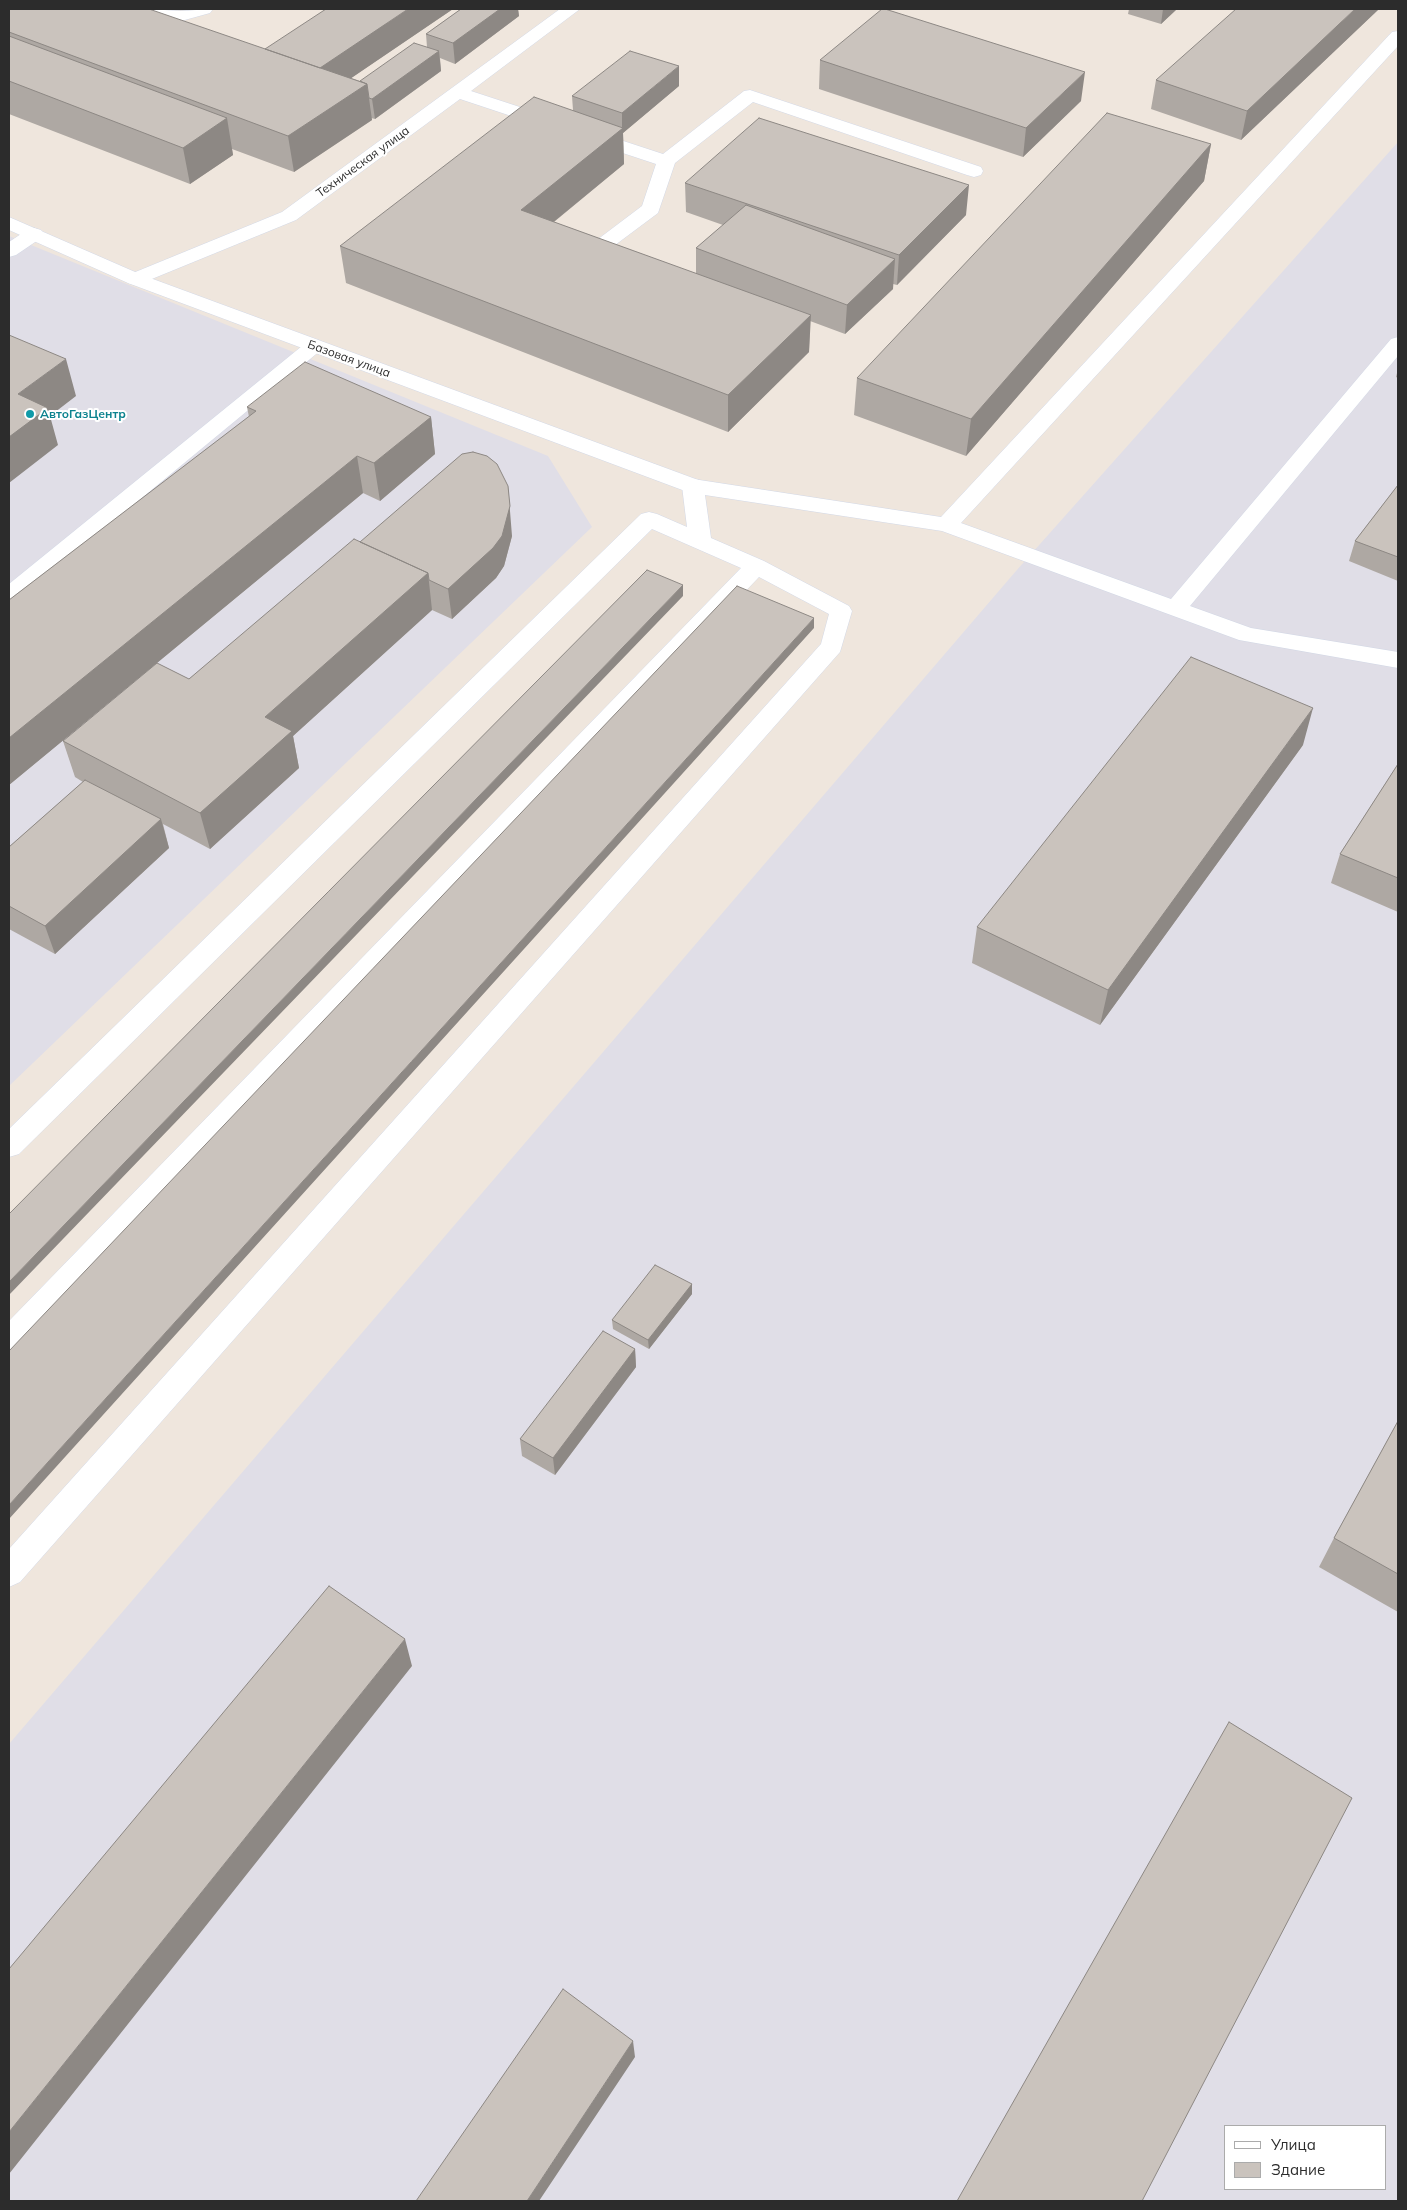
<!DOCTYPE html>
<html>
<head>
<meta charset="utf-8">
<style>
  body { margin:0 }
  #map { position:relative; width:1407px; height:2210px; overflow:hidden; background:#efe6dd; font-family:Mulish,sans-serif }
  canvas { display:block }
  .frame { position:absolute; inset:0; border:10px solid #2c2c2c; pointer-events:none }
  .legend { position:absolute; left:1224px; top:2125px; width:162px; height:65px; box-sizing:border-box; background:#fff; border:1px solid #ababab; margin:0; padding:6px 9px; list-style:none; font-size:15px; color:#2c2c2c }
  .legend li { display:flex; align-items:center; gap:10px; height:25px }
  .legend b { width:25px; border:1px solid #ababab }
</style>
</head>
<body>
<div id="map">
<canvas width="1407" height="2210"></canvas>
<div class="frame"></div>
<ul class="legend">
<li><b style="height:6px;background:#fff"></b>Улица</li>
<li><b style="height:14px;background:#cac3bd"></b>Здание</li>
</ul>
</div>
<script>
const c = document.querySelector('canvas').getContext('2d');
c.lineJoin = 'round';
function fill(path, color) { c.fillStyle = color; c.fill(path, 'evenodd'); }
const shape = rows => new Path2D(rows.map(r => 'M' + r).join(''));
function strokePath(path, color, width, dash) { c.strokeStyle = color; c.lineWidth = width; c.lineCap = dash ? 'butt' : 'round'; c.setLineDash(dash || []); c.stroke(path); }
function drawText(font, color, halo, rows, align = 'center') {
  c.font = font + ' Mulish,sans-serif'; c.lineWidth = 4; c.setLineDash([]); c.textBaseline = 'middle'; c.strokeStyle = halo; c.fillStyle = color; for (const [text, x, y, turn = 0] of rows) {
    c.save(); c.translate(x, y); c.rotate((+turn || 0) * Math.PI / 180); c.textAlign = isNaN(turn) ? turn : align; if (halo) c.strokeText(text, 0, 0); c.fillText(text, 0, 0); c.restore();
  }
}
fill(shape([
  [1398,142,1398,2201,9,2201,9,1744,1016,571],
  [1226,2126,1386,2126,1386,2189,1226,2189],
  [9,236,548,456,592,527,9,1086]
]), '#e0dee7');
const service = shape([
  [145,9,181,11,213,9,210,13,181,21,148,13,145,9],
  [560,9,580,9,471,91,663,154,744,91,750,90,981,167,983,171,981,175,974,177,967,175,753,102,675,163,658,213,595,260,588,262,581,260,578,256,581,252,642,206,656,164,460,99,296,220,142,283,135,285,128,283,125,279,128,275,282,212,560,9],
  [1398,31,1398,46,961,523,1171,599,1391,339,1398,337,1398,356,1190,606,1251,628,1398,652,1398,668,1239,640,942,531,705,495,711,538,764,561,849,606,852,611,840,652,20,1582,9,1587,9,1549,821,644,829,614,759,577,20,1350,9,1354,9,1321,741,568,652,529,19,1154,9,1157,9,1129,641,514,649,512,657,514,687,527,682,486,685,481,693,479,941,517,1392,32,1398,31],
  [34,228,41,230,44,234,41,238,16,255,9,257,9,242,27,230,34,228],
  [314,340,321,342,324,346,321,350,17,601,9,603,9,584,307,342,314,340]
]);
const minor = shape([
  [9,217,142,275,701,481,704,486,701,491,693,493,685,491,128,283,9,230,9,217]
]);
strokePath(service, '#d2d8e6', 1);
strokePath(minor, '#d2d8e6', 1);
fill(service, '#fff');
fill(minor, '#fff');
fill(shape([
  [9,9,265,49,453,9,351,78,360,81,427,47,426,34,461,9,518,9,519,16,455,64,440,58,441,71,375,119,371,118,372,120,294,172,232,149,233,155,190,184,9,114],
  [1129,9,1177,9,1161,24,1128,14],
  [1379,9,1241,140,1151,109,1156,80],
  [820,60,1081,101,1023,157,819,89],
  [679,86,623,133,624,164,554,222,696,274,696,248,723,225,686,212,685,183,966,215,897,285,893,284,893,289,845,334,810,321,809,352,728,432,346,283,340,246,573,110,572,96],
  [1211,144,1204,181,966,456,854,415,857,378],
  [1398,369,1398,378,1396,377],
  [247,407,431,417,435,454,380,501,363,493,9,785,9,600,249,417],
  [1398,485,1398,581,1349,561,1355,541],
  [512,536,504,566,496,578,452,619,432,610,293,736,299,768,210,849,163,824,169,848,55,954,9,929,9,847,83,782,75,777,63,741,189,679,360,542],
  [1303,745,1100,1025,972,963,977,927],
  [1398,764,1398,912,1331,883,1340,854],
  [692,1284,692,1294,649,1349,613,1329,612,1320],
  [635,1349,636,1367,555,1475,522,1456,520,1439],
  [1398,1421,1398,1612,1319,1567,1334,1538]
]), '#aea8a3');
fill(shape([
  [408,9,453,9,319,100,315,71],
  [500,9,518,9,519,16,455,64,453,43],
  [1163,9,1177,9,1161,24],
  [1355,9,1379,9,1241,140,1247,111],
  [439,51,441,71,375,119,372,99],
  [679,66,679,86,623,133,624,164,523,247,521,210,622,128,622,113],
  [1085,72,1081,101,1023,157,1026,128],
  [367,84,372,120,294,172,288,136],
  [227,118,233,155,190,184,183,148],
  [1211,144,1204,181,966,456,971,419],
  [969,185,966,215,897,285,899,255],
  [895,259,893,289,845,334,847,305],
  [811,315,809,352,728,432,728,395],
  [66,359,76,396,50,416,58,445,9,483,9,437,18,394],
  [431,417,435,454,380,501,374,463],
  [357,456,363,493,9,785,9,738],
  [508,486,512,536,504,566,496,578,452,619,448,589],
  [428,573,432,610,293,736,299,768,210,849,200,813,265,717],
  [683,585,683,596,9,1295,9,1282],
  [814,618,814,628,9,1519,9,1505],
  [1313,708,1303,745,1100,1025,1108,990],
  [161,819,169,848,55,954,45,926],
  [692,1284,692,1294,649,1349,648,1340],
  [635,1349,636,1367,555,1475,553,1458],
  [405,1639,412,1666,9,2174,9,2132],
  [633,2041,635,2057,539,2201,527,2201]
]), '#8d8884');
const building = shape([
  [9,9,149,9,367,84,288,136,9,32,9,9],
  [326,9,408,9,320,68,265,49,326,9],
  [461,9,500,9,453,43,426,34,461,9],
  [882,9,885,9,1085,72,1026,128,820,60,882,9],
  [1236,9,1355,9,1247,111,1156,80,1236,9],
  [9,36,227,118,183,148,9,81,9,36],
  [414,43,439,51,372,99,369,98,367,84,360,81,414,43],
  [630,51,679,66,622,113,572,96,630,51],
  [534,97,623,128,521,210,811,315,728,395,340,246,534,97],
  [1107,113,1211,144,971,419,857,378,1107,113],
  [759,118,969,185,899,255,685,183,759,118],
  [746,205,895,259,847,305,696,248,746,205],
  [9,335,66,359,18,394,48,408,9,437,9,335],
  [305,362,431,417,374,463,357,456,9,738,9,600,256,411,247,407,305,362],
  [473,452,487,456,497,464,508,486,510,506,502,536,493,548,448,589,429,580,428,573,360,542,462,454,473,452],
  [1398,485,1398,557,1355,541,1398,485],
  [354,539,428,573,265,717,292,731,200,813,63,741,157,663,189,679,354,539],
  [647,570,683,585,9,1282,9,1214,647,570],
  [737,586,814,618,9,1505,9,1351,737,586],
  [1191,657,1313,708,1108,990,977,927,1191,657],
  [1398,764,1398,878,1340,854,1398,764],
  [85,780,161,819,45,926,9,906,9,847,85,780],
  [655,1265,692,1284,648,1340,612,1320,655,1265],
  [603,1331,635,1349,553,1458,520,1439,603,1331],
  [1398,1421,1398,1574,1334,1538,1398,1421],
  [329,1586,405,1639,9,2132,9,1969,329,1586],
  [1229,1722,1352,1798,1142,2201,957,2201,1229,1722],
  [563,1989,633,2041,527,2201,416,2201,563,1989]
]);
fill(building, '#cac3bd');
strokePath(building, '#8d8884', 1);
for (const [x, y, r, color] of [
  [30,414,5,"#0f9aa8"]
]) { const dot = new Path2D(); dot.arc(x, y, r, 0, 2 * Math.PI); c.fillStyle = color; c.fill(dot); strokePath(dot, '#fff', 2); }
drawText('12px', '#2c2c2c', '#fff', [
  ["Техническая улица",363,162,-36],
  ["Базовая улица",349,359,20]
]);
drawText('bold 12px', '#0d838f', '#fff', [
  ["АвтоГазЦентр",40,414]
], 'left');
</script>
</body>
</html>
